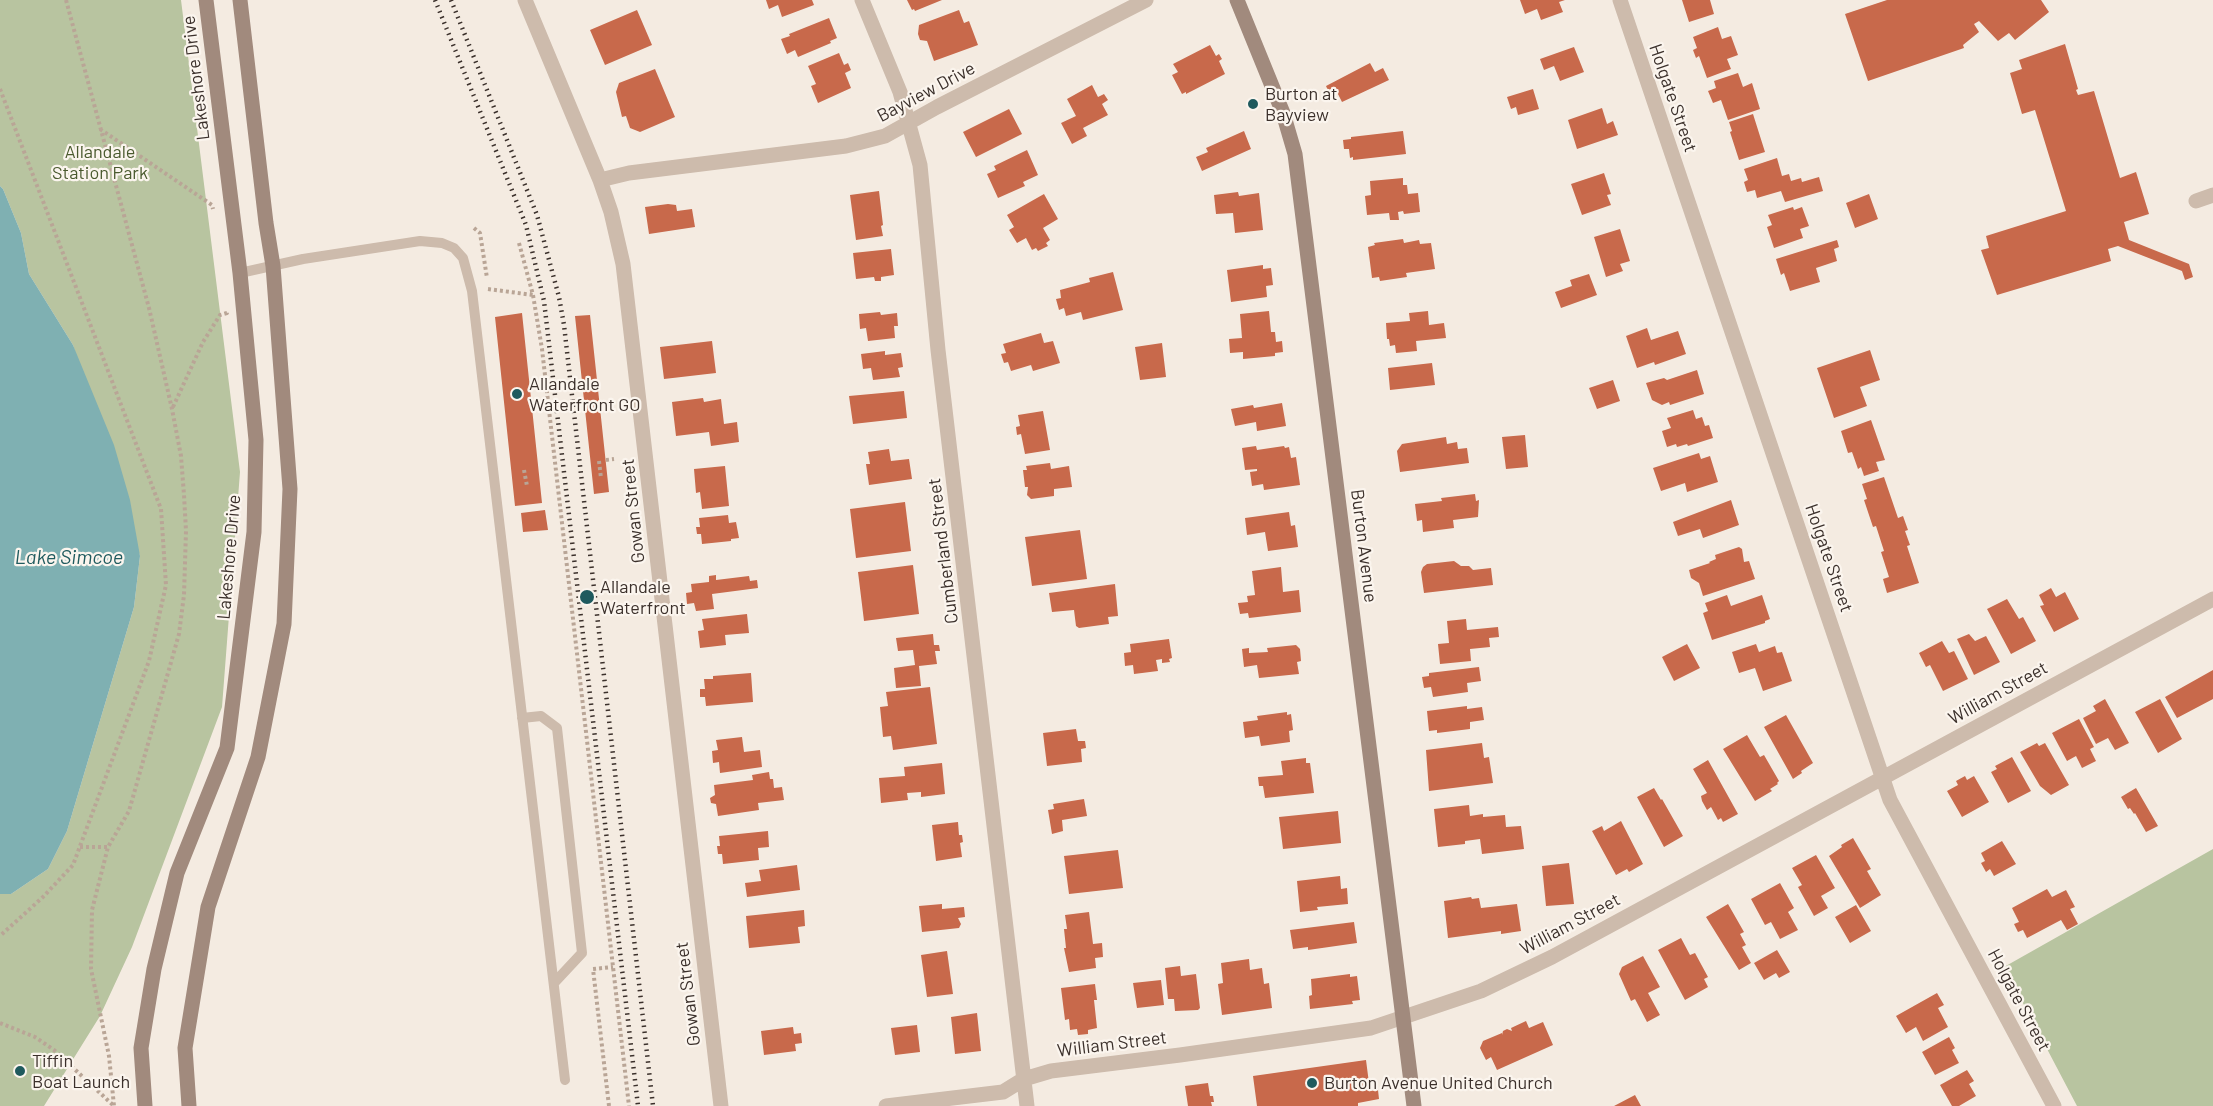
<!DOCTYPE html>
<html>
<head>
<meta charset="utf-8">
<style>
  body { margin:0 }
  canvas { display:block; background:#f4ebe1 }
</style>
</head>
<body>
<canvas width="2213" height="1106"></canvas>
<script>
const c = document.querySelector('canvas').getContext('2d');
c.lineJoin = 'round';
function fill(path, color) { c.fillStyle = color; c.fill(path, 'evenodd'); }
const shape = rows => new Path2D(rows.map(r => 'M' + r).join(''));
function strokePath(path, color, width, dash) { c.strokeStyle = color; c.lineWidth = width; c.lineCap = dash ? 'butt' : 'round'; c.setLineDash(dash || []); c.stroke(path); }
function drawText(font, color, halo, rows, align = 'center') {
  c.font = font + ' Barlow,sans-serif'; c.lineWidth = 4.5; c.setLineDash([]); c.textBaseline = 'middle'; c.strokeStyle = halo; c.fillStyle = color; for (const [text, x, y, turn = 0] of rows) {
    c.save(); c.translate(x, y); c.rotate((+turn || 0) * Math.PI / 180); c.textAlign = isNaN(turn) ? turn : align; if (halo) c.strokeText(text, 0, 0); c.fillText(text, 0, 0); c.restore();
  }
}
fill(shape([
  [0,0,181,0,240,472,222,707,132,947,100,1016,44,1106,0,1106,0,894,11,894,48,869,67,831,134,607,140,556,73,345,29,274,21,233,3,189,0,186],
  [2213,849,2213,1106,2077,1106,2004,967]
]), '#b8c4a0');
fill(shape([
  [0,186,3,189,21,233,29,274,73,345,114,445,130,500,140,556,134,607,67,831,48,869,11,894,0,894]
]), '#7fb0b2');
fill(shape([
  [766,0,812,0,814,5,782,17,778,5,769,9],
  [907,0,942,0,915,11,914,9,912,10],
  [1520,0,1565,0,1559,2,1563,12,1541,20,1537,9,1525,14],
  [1682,0,1710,0,1714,14,1689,22],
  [1887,0,2041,0,2049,12,2015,40,2009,33,1998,41,1979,21,1974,24,1979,32,1963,45,1964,48,1868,81,1845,14],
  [637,10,652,45,605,65,590,30],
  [959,10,964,23,969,21,978,45,934,61,927,41,920,40,918,34,919,25],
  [829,18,837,38,830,41,831,43,798,57,795,50,787,54,781,39,790,36,789,34],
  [1718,27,1722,39,1731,36,1738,55,1727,59,1731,69,1707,78,1699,56,1696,58,1693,50,1697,48,1693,37],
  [2065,44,2078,89,2076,90,2078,95,2094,91,2120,178,2136,172,2149,214,2124,222,2129,240,2189,264,2193,277,2185,280,2182,271,2118,246,2108,249,2111,261,1997,295,1981,250,1989,248,1986,236,2066,211,2035,110,2022,114,2010,73,2022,69,2019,60],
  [1210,45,1216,56,1219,54,1222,59,1219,61,1225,74,1186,94,1186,92,1182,94,1172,75,1178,72,1173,64],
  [1574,47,1584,72,1560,81,1554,66,1544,70,1540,59],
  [839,53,844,65,848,63,851,70,845,73,851,88,818,103,811,86,816,84,808,66],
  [1370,63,1375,72,1383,68,1389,80,1342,102,1337,92,1330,95,1326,86],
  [655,69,675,117,640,132,630,128,626,116,622,117,616,92,619,83],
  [1738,73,1743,87,1752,83,1760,109,1728,120,1721,100,1713,103,1708,91,1716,88,1714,81],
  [1092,85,1098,97,1104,94,1108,100,1102,104,1108,115,1083,128,1087,136,1072,144,1061,123,1076,116,1067,99],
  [1533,89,1539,109,1518,115,1516,107,1511,109,1507,97],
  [1602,108,1607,124,1613,121,1618,135,1577,149,1568,120],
  [1009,109,1022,134,976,157,963,132],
  [1753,114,1765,152,1739,160,1730,132,1732,131,1729,122],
  [1244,131,1251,149,1202,171,1196,157,1208,152,1206,148],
  [1403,131,1406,154,1353,160,1353,157,1350,158,1349,149,1344,149,1343,140,1351,139,1351,137],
  [1027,150,1038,175,1023,182,1025,186,998,198,987,174,996,170,994,166],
  [1777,158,1782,176,1789,174,1791,181,1801,178,1802,182,1819,177,1823,191,1785,202,1781,191,1757,198,1755,190,1747,192,1744,182,1748,180,1744,169],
  [1604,173,1611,194,1607,195,1611,205,1582,215,1571,184],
  [1403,178,1403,185,1407,185,1408,194,1418,193,1420,212,1404,214,1403,211,1398,212,1399,220,1390,220,1389,213,1367,215,1365,196,1371,195,1370,181],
  [879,191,883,225,881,226,883,236,856,240,850,195],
  [1238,192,1239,196,1259,193,1263,230,1235,233,1233,213,1216,214,1214,195],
  [1044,194,1058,219,1043,228,1050,240,1046,243,1048,246,1038,251,1036,248,1032,250,1026,238,1017,243,1009,230,1014,227,1007,215],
  [1869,194,1878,219,1855,228,1846,203],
  [668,204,676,205,677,211,692,209,695,227,649,234,645,207],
  [1793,207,1794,210,1802,207,1809,226,1800,229,1803,238,1774,248,1767,227,1772,225,1768,215],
  [1620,229,1630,261,1620,264,1623,271,1606,277,1594,237],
  [1403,239,1404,243,1419,240,1420,244,1431,243,1435,269,1406,273,1407,277,1380,281,1379,277,1372,278,1368,247,1375,245,1374,243],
  [1837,240,1839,247,1834,249,1837,261,1816,268,1820,282,1790,291,1784,273,1781,275,1776,259],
  [891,249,894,275,881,277,881,281,875,281,874,277,856,279,853,253],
  [1263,265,1263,269,1271,268,1273,285,1266,286,1267,297,1231,302,1227,270],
  [1113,272,1123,310,1083,320,1081,312,1066,316,1064,308,1059,310,1056,299,1061,298,1060,290,1090,282,1089,278],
  [1589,274,1597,295,1561,308,1555,292,1572,286,1570,280],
  [1269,311,1271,332,1275,332,1276,342,1282,341,1283,352,1275,353,1275,356,1243,359,1243,352,1230,353,1229,339,1242,338,1240,314],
  [1428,311,1429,325,1444,323,1446,338,1416,341,1417,351,1396,353,1395,345,1390,346,1389,339,1387,339,1386,323,1410,321,1409,313],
  [880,312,881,315,897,313,898,326,894,326,895,338,868,341,866,328,860,329,859,314],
  [522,313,542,503,515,506,495,317],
  [590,315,609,492,594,494,575,316],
  [1647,328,1651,340,1678,331,1686,354,1655,365,1654,362,1637,368,1626,336],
  [1041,333,1044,343,1053,341,1060,363,1033,371,1031,365,1011,371,1008,362,1004,363,1001,354,1006,353,1003,344],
  [712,341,716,373,664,379,660,347],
  [1162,343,1166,377,1140,380,1135,347],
  [1870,350,1880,380,1860,387,1867,406,1834,418,1817,368],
  [885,351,885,355,901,353,903,367,898,368,900,377,873,380,871,368,863,369,861,354],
  [1432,363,1435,385,1390,390,1388,368],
  [1697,370,1704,394,1670,405,1669,402,1662,405,1652,400,1646,383,1664,378,1667,380],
  [1613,380,1620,401,1597,409,1589,388],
  [904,391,907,418,853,424,849,396],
  [703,398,704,402,721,399,724,424,737,422,739,442,711,446,709,432,676,436,672,402],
  [1282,403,1286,426,1257,431,1256,422,1235,426,1231,409,1253,405,1254,408],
  [1693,410,1696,419,1702,417,1705,426,1709,425,1713,438,1688,446,1687,444,1677,447,1676,444,1667,447,1662,431,1671,428,1667,418],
  [1043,411,1050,450,1025,454,1021,434,1017,435,1016,427,1020,426,1018,415],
  [1871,420,1885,460,1876,462,1879,471,1864,476,1861,467,1858,469,1852,452,1848,453,1841,431],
  [1525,435,1528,467,1506,469,1502,437],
  [1446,437,1447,444,1457,442,1458,449,1467,448,1469,463,1400,472,1397,451,1402,444],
  [1256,446,1257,450,1284,446,1285,448,1289,447,1291,458,1296,457,1300,485,1264,490,1263,484,1252,486,1250,472,1257,471,1257,469,1245,470,1242,448],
  [889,449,891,461,909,459,912,479,869,485,866,464,870,464,868,452],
  [1699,453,1701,459,1710,456,1718,482,1687,492,1685,483,1661,491,1653,468],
  [1050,463,1051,469,1069,466,1072,487,1054,489,1054,496,1031,499,1027,495,1028,487,1025,487,1023,470,1027,470,1026,466],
  [725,466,729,506,702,509,700,492,696,493,694,469],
  [1884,477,1898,518,1903,516,1908,530,1905,531,1910,545,1907,546,1919,583,1887,593,1883,579,1889,577,1881,552,1884,551,1876,526,1873,527,1864,500,1867,499,1862,484],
  [1475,494,1476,501,1479,500,1478,517,1453,520,1454,528,1423,532,1422,520,1417,521,1415,504,1442,501,1441,498],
  [1731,500,1739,525,1703,538,1700,529,1678,536,1673,522],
  [905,502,911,551,856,558,850,509],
  [545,510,548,530,523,532,521,513],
  [1289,512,1291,526,1295,525,1298,547,1268,551,1265,532,1247,535,1245,518],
  [728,515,729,523,736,522,739,538,731,539,731,541,702,544,701,534,697,534,696,527,700,527,699,518],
  [1080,530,1087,579,1032,586,1025,537],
  [1739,547,1742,549,1744,562,1749,561,1755,579,1703,596,1699,583,1691,578,1689,570,1710,563,1709,562,1716,559,1715,555],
  [1454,561,1461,566,1469,566,1473,570,1491,568,1493,585,1424,593,1421,572,1423,567,1427,564],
  [913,565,919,614,864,621,858,572],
  [1281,567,1283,592,1299,590,1301,612,1249,618,1248,613,1240,614,1238,603,1248,602,1247,596,1255,595,1252,571],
  [716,575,716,580,749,576,750,581,757,580,758,588,712,594,714,609,696,611,694,603,687,604,686,593,692,592,691,584,709,582,709,576],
  [1115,584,1118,616,1108,617,1109,624,1079,628,1076,626,1074,610,1052,612,1049,593],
  [2051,588,2056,597,2065,592,2079,619,2054,632,2040,606,2044,605,2039,595],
  [1727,595,1731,606,1762,595,1770,619,1765,621,1765,623,1712,640,1703,613,1708,611,1705,603],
  [2007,599,2019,619,2023,617,2036,641,2011,654,1987,609],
  [747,614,749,633,725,635,726,645,700,648,698,631,704,630,702,619],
  [1466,619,1467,630,1498,627,1499,637,1489,638,1490,647,1470,649,1471,661,1440,664,1438,644,1449,643,1447,621],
  [933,634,934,645,939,645,940,651,935,651,937,664,919,666,921,686,896,688,894,668,915,665,913,650,898,651,896,638],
  [1969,634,1975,641,1986,636,2000,662,1974,675,1957,639],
  [1169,639,1172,658,1169,659,1170,662,1162,663,1162,659,1156,660,1158,671,1134,674,1133,665,1125,666,1124,653,1131,652,1130,644],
  [1942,641,1949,653,1954,651,1968,679,1943,691,1930,665,1926,667,1919,653],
  [1687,644,1700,668,1674,681,1662,657],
  [1756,644,1759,652,1775,646,1777,653,1782,652,1792,681,1763,691,1755,668,1739,673,1732,652],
  [1296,645,1300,649,1301,661,1297,662,1299,674,1259,678,1257,665,1244,667,1242,649,1249,648,1249,653,1268,652,1267,648],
  [1479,667,1481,681,1467,683,1468,692,1433,697,1431,687,1424,688,1422,677,1429,676,1429,673],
  [2213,670,2213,699,2177,718,2165,697],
  [751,673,753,702,706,706,705,697,700,697,700,689,705,689,704,679,713,679,713,676],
  [930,687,937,744,893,750,891,736,883,737,880,707,888,706,886,692],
  [2105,699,2129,743,2115,750,2108,738,2096,744,2083,718,2096,711,2093,706],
  [2160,699,2182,739,2158,753,2135,712],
  [1467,706,1467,709,1482,707,1484,720,1470,722,1470,729,1437,733,1437,730,1429,731,1427,711],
  [1287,712,1287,715,1291,714,1293,730,1289,731,1290,742,1261,746,1259,736,1245,738,1243,722,1258,720,1257,716],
  [1786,715,1813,763,1801,771,1802,773,1793,779,1764,727],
  [2079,719,2094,747,2090,749,2096,761,2082,768,2076,756,2067,761,2052,733],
  [1076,729,1078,741,1085,741,1086,748,1081,749,1082,762,1047,766,1043,733],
  [1747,735,1760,757,1764,755,1779,781,1777,783,1778,784,1770,789,1772,791,1755,801,1723,749],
  [742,737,744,752,760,750,762,767,720,773,719,762,713,763,712,751,718,750,716,740],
  [1482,743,1484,758,1489,757,1493,783,1429,791,1426,750],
  [2037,743,2039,746,2045,743,2069,785,2051,795,2040,786,2020,752],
  [2012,757,2031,791,2008,803,1991,772,1997,769,1995,766],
  [1306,758,1306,763,1310,763,1314,793,1265,798,1263,786,1259,786,1258,777,1283,775,1281,761],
  [1708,760,1738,814,1723,822,1721,818,1718,820,1711,807,1707,810,1702,801,1701,796,1707,793,1693,769],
  [942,763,945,794,921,797,921,792,907,793,908,800,881,803,879,778,905,776,904,767],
  [769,772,770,779,773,779,774,788,782,787,784,800,758,803,759,810,718,816,716,804,711,803,710,798,715,795,714,785,753,780,752,775],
  [1965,776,1967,780,1974,776,1989,802,1962,817,1947,791,1958,785,1956,781],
  [1654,788,1661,800,1662,799,1683,836,1664,847,1637,797],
  [2136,788,2158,826,2146,832,2135,813,2134,814,2130,808,2128,809,2121,797],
  [1084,799,1087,816,1062,820,1063,831,1052,834,1048,810,1054,809,1053,804],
  [1469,805,1470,816,1483,814,1483,817,1505,815,1506,827,1521,826,1524,849,1482,854,1480,839,1465,841,1465,844,1438,847,1434,809],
  [1338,811,1341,843,1283,849,1279,817],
  [1621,821,1643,864,1629,872,1627,869,1616,875,1592,831,1602,826,1604,831],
  [958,822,959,835,962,835,963,842,960,843,962,857,936,861,932,825],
  [768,831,769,847,758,848,759,860,723,864,722,854,718,854,717,846,720,846,719,836],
  [1853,838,1871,869,1867,871,1881,895,1860,908,1829,856,1842,847,1841,845],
  [2002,841,2016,864,1994,876,1990,869,1986,872,1981,863,1985,861,1981,853],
  [1118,850,1123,888,1069,894,1064,856],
  [1816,855,1835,888,1821,896,1828,908,1814,916,1798,887,1802,885,1792,868],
  [1569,863,1574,904,1546,906,1542,866],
  [797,865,800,890,747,897,745,883,761,881,759,870],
  [1340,876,1341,889,1347,888,1348,904,1317,907,1318,910,1300,912,1297,881],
  [1780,883,1794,908,1788,912,1798,930,1780,939,1771,922,1765,925,1751,899],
  [2047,889,2052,897,2066,890,2075,907,2070,909,2078,924,2067,930,2061,920,2027,938,2023,930,2018,932,2014,924,2019,922,2012,908],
  [1471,897,1472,899,1479,898,1481,908,1517,904,1521,931,1501,934,1501,931,1448,938,1444,901],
  [942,904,942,909,964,907,965,917,958,918,961,924,959,928,922,932,919,906],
  [1728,904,1744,932,1740,934,1746,945,1742,947,1751,963,1739,970,1706,917],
  [1856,905,1871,931,1850,943,1835,917],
  [804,910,805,926,798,927,800,943,749,948,746,916],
  [1089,912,1093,944,1102,943,1103,957,1095,958,1096,968,1069,972,1064,948,1066,948,1064,929,1067,929,1065,915],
  [1354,922,1357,943,1308,950,1308,947,1293,949,1290,930],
  [1681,938,1690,955,1695,953,1708,977,1704,979,1708,987,1685,1000,1658,950],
  [1777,950,1790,972,1779,978,1776,973,1764,980,1754,963],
  [947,951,953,994,927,997,921,955],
  [1643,956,1660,987,1648,993,1660,1015,1647,1022,1635,999,1631,1001,1619,974,1622,967],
  [1249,959,1250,970,1262,968,1264,984,1269,983,1272,1008,1222,1015,1218,984,1223,983,1221,963],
  [1180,966,1181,976,1196,974,1200,1008,1198,1010,1175,1011,1174,999,1168,999,1165,968],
  [1350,974,1350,977,1357,976,1360,1000,1352,1001,1353,1004,1310,1009,1309,996,1312,995,1311,979],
  [1161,980,1164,1005,1137,1008,1133,983],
  [1095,984,1097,1000,1094,1000,1097,1028,1088,1030,1088,1034,1078,1035,1077,1029,1070,1030,1069,1019,1065,1020,1061,988],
  [1937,993,1944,1005,1938,1008,1948,1027,1923,1041,1916,1027,1906,1033,1896,1016],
  [977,1013,981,1051,955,1054,951,1017],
  [1526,1021,1529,1028,1543,1022,1553,1045,1497,1070,1491,1057,1486,1060,1480,1048,1483,1041,1502,1033,1502,1035,1503,1031,1507,1029,1512,1031,1511,1028],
  [917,1025,920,1052,895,1055,891,1028],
  [793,1027,794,1034,801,1033,802,1043,795,1044,796,1051,764,1055,761,1031],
  [1949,1037,1955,1048,1952,1050,1959,1063,1935,1075,1922,1052],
  [1366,1060,1370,1091,1378,1090,1379,1099,1358,1103,1358,1106,1257,1106,1253,1076],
  [1967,1070,1974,1081,1969,1084,1976,1096,1959,1106,1952,1106,1940,1085],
  [1208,1083,1210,1096,1213,1096,1214,1102,1211,1102,1212,1106,1188,1106,1185,1086],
  [1635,1095,1641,1106,1614,1106]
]), '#c8694b');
strokePath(shape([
  [66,0,149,308,172,409,181,456,184,495,186,531,184,595,179,634,129,811,108,847,92,910,91,969,109,1056,114,1106],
  [0,89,161,509,166,585,149,661,73,865,43,897,0,936],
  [100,129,212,205,213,209],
  [474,228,480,233,487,278],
  [519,243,533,295,542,349,629,1106],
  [488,289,533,295],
  [173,407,203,342,220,315,227,313,227,312],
  [606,460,614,459],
  [599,461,601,478],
  [524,470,527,486],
  [80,847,108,847],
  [0,1023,35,1037,54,1050,114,1106],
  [609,1106,593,969,613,967]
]), '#b9a596', 4, [3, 3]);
strokePath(shape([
  [240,273,303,259,420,241,442,243,454,248,463,258,472,291,565,1080],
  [522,718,541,716,557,728,582,953,554,983]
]), '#cdbbac', 10);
strokePath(shape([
  [525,0,600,180,611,212,623,264,721,1106],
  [862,0,900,92,920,165,938,350,1027,1106],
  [1620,0,1890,800,2054,1106],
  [600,180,629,173,846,146,885,136,937,107,1146,0],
  [2196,201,2213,195],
  [886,1106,1003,1092,1024,1079,1051,1071,1180,1055,1371,1028,1481,991,1552,957,2213,599]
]), '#cdbbac', 15);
strokePath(shape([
  [1237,0,1283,113,1295,154,1414,1106],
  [145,1106,141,1048,154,969,177,873,227,748,254,532,256,440,248,357,240,273,206,0],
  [189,1106,185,1048,208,907,258,757,284,624,290,489,273,266,266,223,240,0]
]), '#a18a7d', 15);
strokePath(shape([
  [435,0,526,225,544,301,638,1106],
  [451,0,537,215,559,297,564,325,653,1106]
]), '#3b302b', 4.5, [1.5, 4.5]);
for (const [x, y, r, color] of [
  [1253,104,6,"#1f5a5e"],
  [517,394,6,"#1f5a5e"],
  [587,597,8,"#1f5a5e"],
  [20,1071,6,"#1f5a5e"],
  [1312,1083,6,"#1f5a5e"]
]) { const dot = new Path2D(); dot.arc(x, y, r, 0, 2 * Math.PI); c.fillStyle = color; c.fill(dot); strokePath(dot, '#fbf5ee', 2); }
drawText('18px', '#3b302b', '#fbf5ee', [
  ["Lakeshore Drive",196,78,-97],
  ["Bayview Drive",926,92,-28],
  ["Holgate Street",1673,98,71],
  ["Gowan Street",633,511,-96],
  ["Burton Avenue",1364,546,83],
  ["Cumberland Street",943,551,-97],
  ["Lakeshore Drive",229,557,-85],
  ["Holgate Street",1829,558,71],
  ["William Street",1998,693,-29],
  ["William Street",1570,924,-28],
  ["Gowan Street",688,994,-97],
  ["Holgate Street",2019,1000,62],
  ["William Street",1112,1044,-7]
]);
drawText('18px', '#3b302b', '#fbf5ee', [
  ["Burton at",1265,94],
  ["Bayview",1265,115],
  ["Allandale",529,384],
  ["Waterfront GO",529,405],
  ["Allandale",600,587],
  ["Waterfront",600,608],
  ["Tiffin",32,1061],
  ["Boat Launch",32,1082],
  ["Burton Avenue United Church",1324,1083]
], 'left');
drawText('18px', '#4a5a2e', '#fbf5ee', [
  ["Allandale",100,152],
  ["Station Park",100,173]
]);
drawText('italic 20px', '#1f5a5e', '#fbf5ee', [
  ["Lake Simcoe",69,557]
]);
</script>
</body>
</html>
